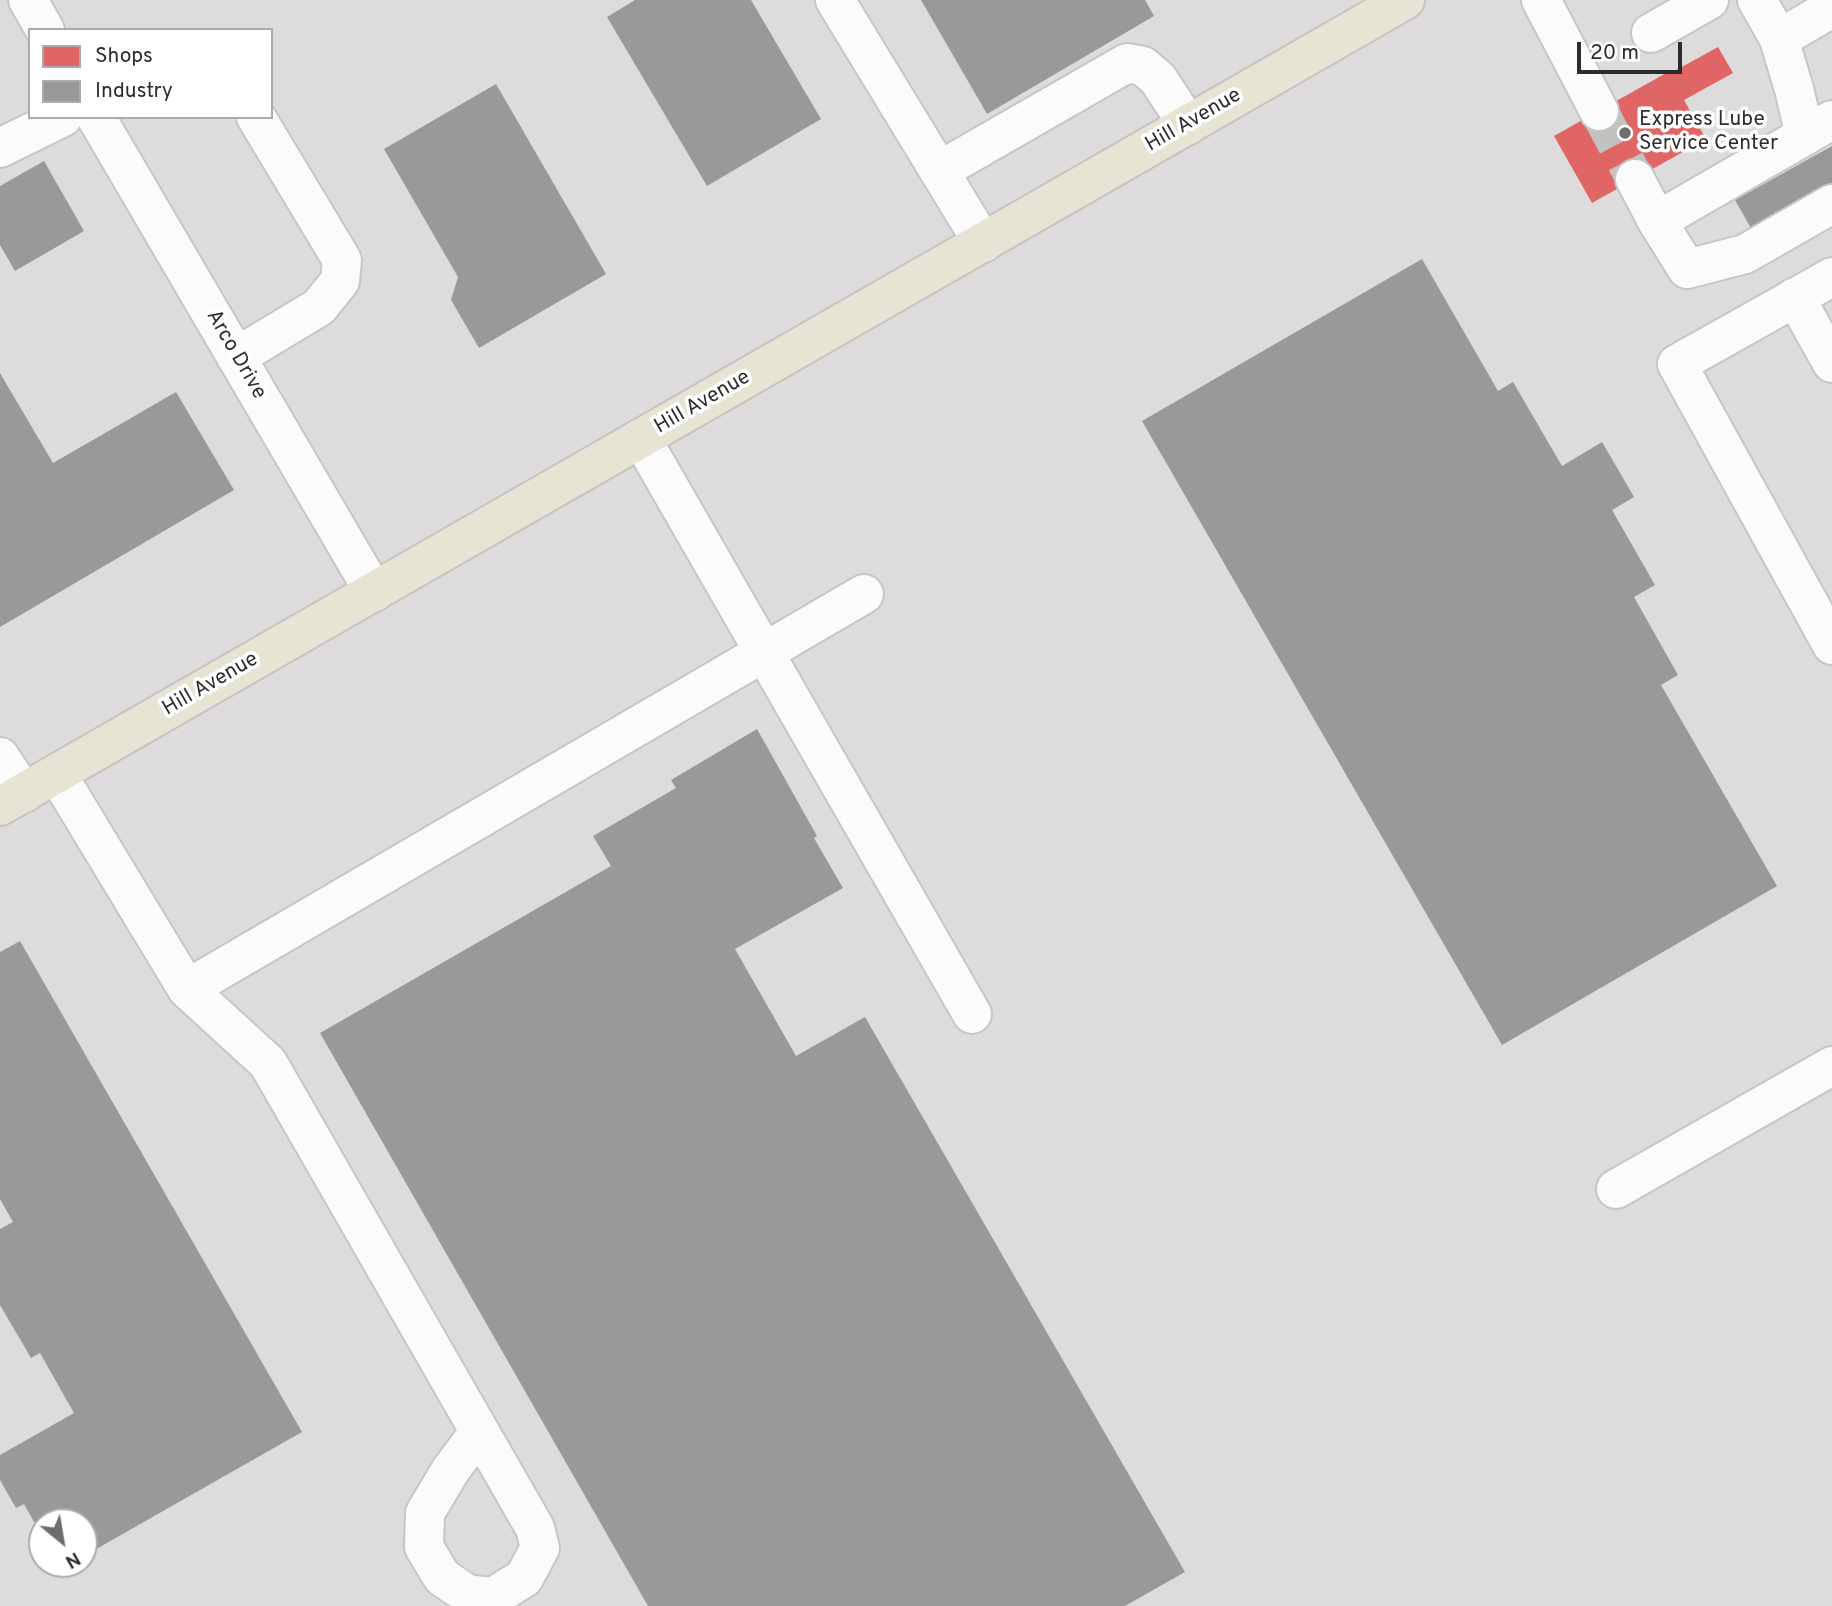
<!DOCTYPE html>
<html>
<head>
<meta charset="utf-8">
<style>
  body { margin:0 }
  #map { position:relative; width:1832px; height:1606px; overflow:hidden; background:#eae7e2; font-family:Overpass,sans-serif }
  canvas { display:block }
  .legend { position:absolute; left:28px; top:28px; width:245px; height:91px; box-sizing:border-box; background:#fff; border:2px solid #ababab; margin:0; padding:9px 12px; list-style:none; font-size:21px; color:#2c2c2c }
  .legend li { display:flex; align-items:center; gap:14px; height:35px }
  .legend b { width:35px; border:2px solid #ababab }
  .north { position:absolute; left:28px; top:1508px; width:70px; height:70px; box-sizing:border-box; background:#fff; border:2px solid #ababab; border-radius:50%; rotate:150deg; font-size:19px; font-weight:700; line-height:28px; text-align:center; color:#2c2c2c }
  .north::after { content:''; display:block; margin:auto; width:24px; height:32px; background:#6e6d6c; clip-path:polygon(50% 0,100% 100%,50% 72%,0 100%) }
  .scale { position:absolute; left:1577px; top:42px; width:105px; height:32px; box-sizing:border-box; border:4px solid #2c2c2c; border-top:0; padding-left:9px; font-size:21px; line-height:24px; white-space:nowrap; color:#2c2c2c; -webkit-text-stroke:5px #fff; paint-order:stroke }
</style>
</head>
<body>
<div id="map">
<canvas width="1832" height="1606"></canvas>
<ul class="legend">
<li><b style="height:19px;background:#e06666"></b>Shops</li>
<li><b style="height:19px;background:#999"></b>Industry</li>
</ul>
<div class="north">N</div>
<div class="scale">20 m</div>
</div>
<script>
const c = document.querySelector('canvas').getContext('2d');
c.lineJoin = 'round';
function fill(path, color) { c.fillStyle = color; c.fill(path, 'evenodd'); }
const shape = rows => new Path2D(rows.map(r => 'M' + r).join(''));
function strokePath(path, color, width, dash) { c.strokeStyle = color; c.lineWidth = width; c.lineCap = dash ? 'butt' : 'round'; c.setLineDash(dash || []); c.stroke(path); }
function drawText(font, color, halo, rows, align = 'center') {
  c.font = font + ' Overpass,sans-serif'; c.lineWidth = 7; c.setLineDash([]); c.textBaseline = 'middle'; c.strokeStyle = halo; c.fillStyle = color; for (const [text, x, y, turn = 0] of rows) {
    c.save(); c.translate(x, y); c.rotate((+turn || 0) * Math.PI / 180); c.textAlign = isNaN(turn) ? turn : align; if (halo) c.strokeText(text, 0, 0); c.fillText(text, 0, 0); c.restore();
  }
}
fill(shape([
  [0,0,1832,0,1832,1606,0,1606],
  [30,30,271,30,271,117,30,117],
  [42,1522,84,1522,84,1564,42,1564]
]), '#dedbdd');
fill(shape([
  [1718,47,1733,73,1684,100,1706,139,1592,203,1554,136,1668,72,1669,74]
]), '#e06666');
fill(shape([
  [635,0,751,0,821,119,707,186,607,17],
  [921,0,1145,0,1154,16,987,114],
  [496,84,606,274,479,348,451,300,458,277,384,149],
  [1832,146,1832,197,1757,239,1735,200],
  [44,161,84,231,15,271,0,245,0,186],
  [1422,259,1498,391,1513,382,1562,466,1602,442,1634,497,1612,510,1655,585,1634,597,1678,675,1661,685,1777,886,1502,1045,1142,421],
  [0,373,53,463,176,392,234,490,0,627],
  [757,729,817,836,814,838,843,888,735,949,796,1056,865,1017,1185,1572,1125,1606,648,1606,320,1033,611,866,593,836,676,788,671,780],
  [20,941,302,1432,84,1556,84,1522,42,1522,42,1536,24,1504,16,1508,0,1480,0,1455,74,1413,40,1353,31,1358,0,1305,0,1229,13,1222,0,1199,0,952]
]), '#999');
strokePath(shape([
  [1599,111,1635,179]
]), '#c4c2be', 38, [38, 19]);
const minor = shape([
  [28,0,45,30],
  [835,0,983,243],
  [1541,0,1599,111],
  [1757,0,1779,39,1832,8],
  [1651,33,1709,0],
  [1779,39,1794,89,1805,136],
  [96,117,374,592],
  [0,148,63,117],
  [939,171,1127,63,1143,66,1158,79,1188,125],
  [1635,179,1657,221,1687,269,1745,254,1832,204],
  [1657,221,1832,120],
  [1832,277,1677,364,1832,645],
  [1795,297,1832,363],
  [236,357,319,307,340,281,342,260,256,117],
  [641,438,972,1014],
  [0,757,24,793],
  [57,774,187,989,268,1063,535,1528,540,1548,524,1578,493,1597,467,1594,442,1577,424,1547,425,1513,450,1471,479,1432],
  [187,989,864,594],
  [1616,1189,1832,1066]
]);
const major = shape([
  [0,806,1405,0]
]);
strokePath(minor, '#c7c6c7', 42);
strokePath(major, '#c6c4c2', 42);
strokePath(minor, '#fcfbfb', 38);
strokePath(major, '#e7e4d4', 38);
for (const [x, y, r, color] of [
  [1625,133,7,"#6e6d6c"]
]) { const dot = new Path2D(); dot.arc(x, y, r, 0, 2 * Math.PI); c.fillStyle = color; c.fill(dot); strokePath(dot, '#fff', 2.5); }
drawText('21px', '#2c2c2c', '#fff', [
  ["Hill Avenue",1194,121,-30],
  ["Arco Drive",235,355,60],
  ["Hill Avenue",703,403,-30],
  ["Hill Avenue",211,685,-30]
]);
drawText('21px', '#2c2c2c', '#fff', [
  ["Express Lube",1639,121],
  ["Service Center",1639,145]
], 'left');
</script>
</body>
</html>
